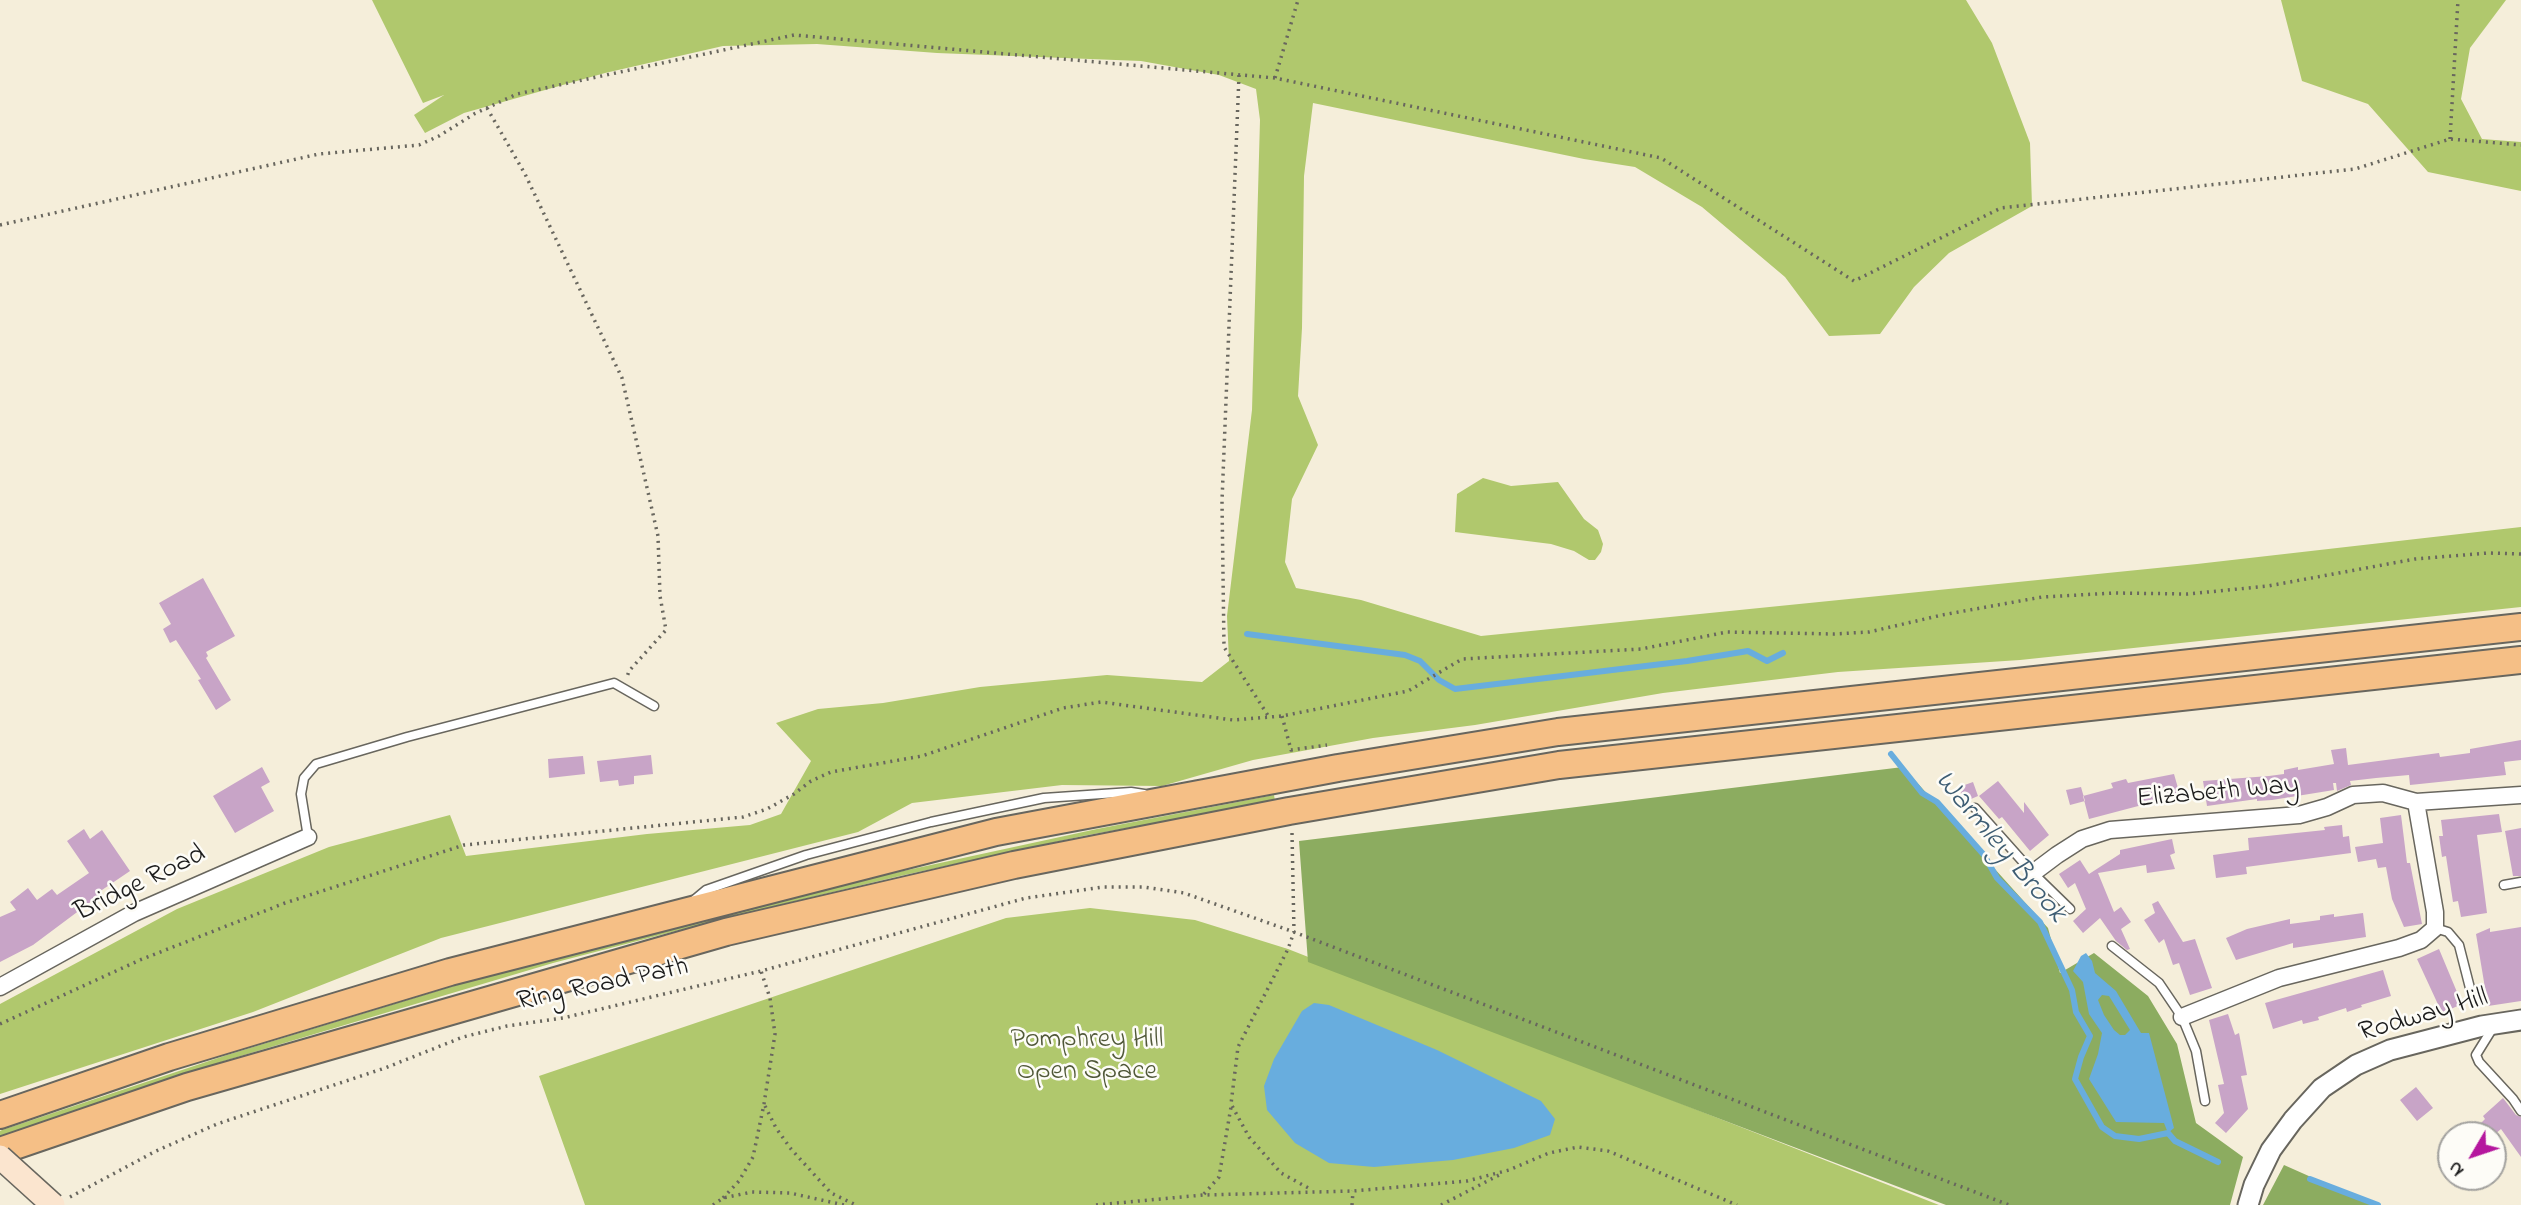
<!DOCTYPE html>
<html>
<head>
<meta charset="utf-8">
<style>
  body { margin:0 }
  #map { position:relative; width:2521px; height:1205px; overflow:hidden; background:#f5eeda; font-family:"Indie Flower",sans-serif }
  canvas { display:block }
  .north { position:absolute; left:2437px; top:1121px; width:70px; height:70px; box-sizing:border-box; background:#fdfcf7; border:2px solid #a3a29f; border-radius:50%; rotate:231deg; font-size:19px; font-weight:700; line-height:28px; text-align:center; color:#1c1c1c }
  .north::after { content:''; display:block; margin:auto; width:24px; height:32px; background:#b5179e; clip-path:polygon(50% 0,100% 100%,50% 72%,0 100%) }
</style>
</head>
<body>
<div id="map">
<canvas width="2521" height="1205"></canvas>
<div class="north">N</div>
</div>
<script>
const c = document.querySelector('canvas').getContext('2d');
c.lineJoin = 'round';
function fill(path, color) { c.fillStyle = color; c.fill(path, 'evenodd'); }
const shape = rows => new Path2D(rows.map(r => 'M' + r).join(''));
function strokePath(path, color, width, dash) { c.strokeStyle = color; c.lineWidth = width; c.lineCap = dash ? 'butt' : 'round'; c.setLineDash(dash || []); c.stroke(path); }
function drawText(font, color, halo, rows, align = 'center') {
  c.font = font + ' "Indie Flower",sans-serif'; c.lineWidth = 5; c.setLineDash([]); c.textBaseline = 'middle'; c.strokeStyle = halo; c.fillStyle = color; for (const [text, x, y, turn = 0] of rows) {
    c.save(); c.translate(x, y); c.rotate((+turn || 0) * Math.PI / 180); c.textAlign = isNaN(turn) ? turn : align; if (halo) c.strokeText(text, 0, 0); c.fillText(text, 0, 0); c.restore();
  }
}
fill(shape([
  [372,0,1966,0,1992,43,2030,143,2032,206,1949,253,1914,287,1880,334,1829,336,1785,277,1702,207,1635,167,1584,159,1313,103,1304,176,1302,328,1298,396,1318,445,1292,499,1285,562,1296,588,1361,600,1481,636,2197,564,2521,527,2521,607,2020,660,1838,672,1663,693,1475,725,1373,738,1253,760,1162,786,1062,785,912,803,858,832,441,938,253,1012,0,1094,0,1004,177,909,329,847,450,815,466,856,647,834,750,825,781,814,811,761,776,723,818,709,883,703,980,687,1107,675,1202,682,1229,661,1227,616,1252,410,1260,120,1256,89,1219,75,1141,61,937,53,817,44,723,46,605,73,464,113,425,133,414,115,444,95,423,103],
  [2281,0,2506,0,2470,48,2461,99,2482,139,2521,142,2521,191,2428,172,2368,104,2302,81],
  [1483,478,1511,486,1558,482,1584,519,1598,530,1603,544,1601,552,1595,560,1589,560,1574,551,1551,544,1455,532,1457,494],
  [1274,795,1275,801,1083,836,900,876,737,915,553,963,224,1061,0,1137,0,1131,2,1130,227,1055,529,963,880,876,1097,829],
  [1090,908,1195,920,1288,949,1939,1205,585,1205,539,1076,1006,918]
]), '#b0c86d');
fill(shape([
  [1903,767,2048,928,2060,973,2094,953,2148,996,2177,1044,2196,1123,2243,1157,2230,1205,1946,1205,1308,962,1299,841],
  [2284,1165,2374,1205,2263,1205]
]), '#8cac60');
fill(shape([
  [2086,953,2092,961,2095,973,2116,991,2141,1033,2149,1033,2174,1128,2168,1133,2164,1123,2116,1122,2089,1079,2098,1054,2102,1033,2089,1014,2083,982,2073,971,2081,956],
  [2102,995,2109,996,2130,1030,2125,1035,2120,1035,2114,1030,2104,1015,2098,1000],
  [1314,1003,1329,1005,1437,1050,1541,1101,1555,1119,1550,1135,1514,1148,1453,1160,1374,1167,1329,1163,1295,1143,1267,1110,1264,1086,1274,1059,1302,1011]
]), '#68adde');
strokePath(shape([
  [1247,634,1405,655,1420,661,1439,680,1455,689,1687,661,1748,651,1767,661,1783,653],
  [1891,754,1922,793,1937,802,1984,855,1997,878,2040,922,2072,990,2076,1012,2090,1036,2081,1057,2075,1079,2102,1127,2115,1136,2139,1139,2168,1133,2175,1141,2218,1162],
  [2310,1179,2378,1205]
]), '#68adde', 6);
fill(shape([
  [203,578,235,636,206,652,208,656,206,658,231,700,216,710,198,680,201,679,176,640,170,643,163,629,171,624,159,603],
  [2521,740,2521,760,2504,762,2506,775,2410,785,2409,775,2376,778,2350,781,2351,785,2337,791,2336,783,2333,783,2334,790,2272,800,2257,801,2257,799,2207,806,2203,781,2269,776,2284,774,2284,770,2298,767,2298,770,2334,764,2331,750,2346,748,2348,765,2439,753,2440,757,2470,753,2470,749],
  [651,755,653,774,634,776,634,784,619,786,618,780,600,782,597,761],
  [583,756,585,774,549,778,548,759],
  [262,767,270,782,261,787,274,811,235,833,213,796],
  [2174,774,2180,795,2089,819,2083,796,2113,788,2111,783,2126,779,2128,783],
  [1998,781,2024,813,2024,802,2049,835,2030,851,2002,817,1999,819,1979,796],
  [1973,782,1978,796,1964,802,1959,787],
  [2081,787,2085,801,2070,805,2066,790],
  [2499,814,2502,832,2477,835,2487,913,2461,917,2458,901,2453,902,2446,856,2442,857,2439,836,2443,836,2441,820],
  [2401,815,2407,863,2410,863,2422,924,2404,927,2392,899,2386,867,2378,868,2376,859,2358,862,2355,847,2383,843,2380,818],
  [2342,825,2343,837,2349,836,2351,853,2246,867,2247,874,2216,878,2213,855,2249,850,2248,838,2325,830,2324,827],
  [2521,828,2521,876,2513,876,2505,831],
  [84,829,90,839,102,830,130,871,99,892,100,895,33,945,0,962,0,917,16,910,10,902,28,888,37,900,52,889,57,895,89,873,67,841],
  [2172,839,2175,853,2170,855,2175,869,2147,873,2146,865,2098,873,2114,912,2121,907,2131,922,2121,929,2130,949,2127,950,2116,941,2100,918,2083,933,2073,921,2086,909,2075,883,2068,888,2059,874,2080,860,2089,874,2120,854,2120,850],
  [2158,901,2183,942,2195,939,2212,988,2190,995,2179,963,2173,965,2164,939,2159,943,2144,920,2155,913,2152,904],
  [2363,913,2366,937,2293,948,2293,943,2236,960,2226,938,2247,929,2290,919,2290,924,2320,920,2320,916,2334,914,2334,917],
  [2521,927,2521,1001,2488,1006,2476,934,2490,928,2490,932],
  [2439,949,2462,1004,2442,1013,2417,959],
  [2383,970,2391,996,2361,1005,2362,1007,2347,1012,2346,1008,2318,1017,2319,1020,2303,1024,2302,1020,2273,1029,2265,1003],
  [2228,1014,2235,1035,2239,1033,2247,1075,2241,1076,2248,1109,2226,1133,2215,1123,2224,1113,2218,1085,2224,1084,2209,1020],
  [2416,1087,2433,1108,2417,1121,2400,1100],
  [2503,1098,2516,1115,2521,1117,2521,1157,2501,1129,2494,1135,2486,1135,2478,1126,2485,1119,2483,1116]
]), '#c8a4c7');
const service = shape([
  [1975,808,2033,873,2070,909],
  [308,837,301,794,304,778,316,764,407,737,614,683,654,706],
  [2504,885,2521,882],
  [694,900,706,890,806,855,931,822,1044,798,1131,792,1144,794],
  [2435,928,2448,932,2459,945,2471,992],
  [2112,946,2159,983,2182,1017,2196,1051,2205,1101],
  [2494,1026,2476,1055,2479,1062,2513,1099,2521,1111]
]);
const minor = shape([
  [2033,873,2057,855,2082,839,2110,830,2299,815,2327,807,2353,795,2383,793,2416,802,2521,795],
  [0,987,134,913,308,837],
  [2182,1017,2279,978,2399,948,2421,940,2435,928,2435,912,2416,802]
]);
const tertiary = shape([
  [2248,1205,2254,1185,2271,1150,2293,1120,2322,1088,2356,1065,2390,1050,2482,1026,2521,1020]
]);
const trunk = shape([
  [0,1115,169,1057,450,972,996,832,1338,768,1558,732,2521,627],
  [0,1151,187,1087,726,932,1014,865,1289,811,1559,765,2521,660]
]);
strokePath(service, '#68665e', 11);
strokePath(minor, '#68665e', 19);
strokePath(tertiary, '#68665e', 23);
strokePath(trunk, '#68665e', 30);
strokePath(shape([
  [1239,75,1222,501,1224,647,1269,717],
  [1275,78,1298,0],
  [487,108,525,174,622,378,658,536,660,596,666,630,629,671,627,677],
  [2450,139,2458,0],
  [0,225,319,154,419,145,439,136,474,114,517,94,794,35,1275,78,1661,158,1854,281,2001,208,2355,169,2450,139,2521,145],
  [1282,716,1291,750,1327,745],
  [1292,833,1294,932,1288,949,1238,1047,1231,1104,1249,1137,1281,1173,1312,1190],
  [0,1024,140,960,285,903,464,845,743,817,767,809,794,794,811,781,831,772,922,756,1063,708,1101,702,1233,720,1282,716,1408,691,1462,659,1641,649,1727,632,1834,634,1869,632,1942,615,2042,597,2115,593,2188,594,2268,586,2415,559,2488,553,2521,554],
  [765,1106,776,1128,791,1149,831,1193,856,1205],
  [1204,1194,1219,1177,1231,1107],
  [70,1197,156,1151,217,1124,385,1068,463,1037,507,1026,563,1018,761,971,1026,898,1103,887,1144,887,1184,893,1294,932,2009,1205],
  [723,1198,739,1181,753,1157,764,1104,775,1034,770,998,761,971],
  [713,1205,723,1198,752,1192,790,1193,844,1205],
  [1096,1205,1203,1195,1353,1191,1467,1181,1509,1170,1549,1153,1578,1147,1608,1151,1737,1205],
  [1352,1205,1353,1191],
  [1441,1205,1501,1174]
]), '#68665e', 3.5, [2, 5]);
strokePath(service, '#fff', 8);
strokePath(minor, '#fff', 16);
strokePath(tertiary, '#fff', 19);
strokePath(trunk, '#f5bf86', 26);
const secondaryBridge = shape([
  [0,1157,53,1205]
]);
strokePath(secondaryBridge, '#68665e', 26, []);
strokePath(secondaryBridge, '#fbe5cf', 23);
drawText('28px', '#1c1c1c', '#fdfcf7', [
  ["Elizabeth Way",2218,794,-5],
  ["Bridge Road",141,885,-26],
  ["Ring Road Path",603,986,-12],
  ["Rodway Hill",2424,1017,-16]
]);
drawText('28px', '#505838', '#fdfcf7', [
  ["Pomphrey Hill",1087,1041],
  ["Open Space",1087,1073]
]);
drawText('italic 30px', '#3e5d73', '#fdfcf7', [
  ["Warmley Brook",1999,848,50]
]);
</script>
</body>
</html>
